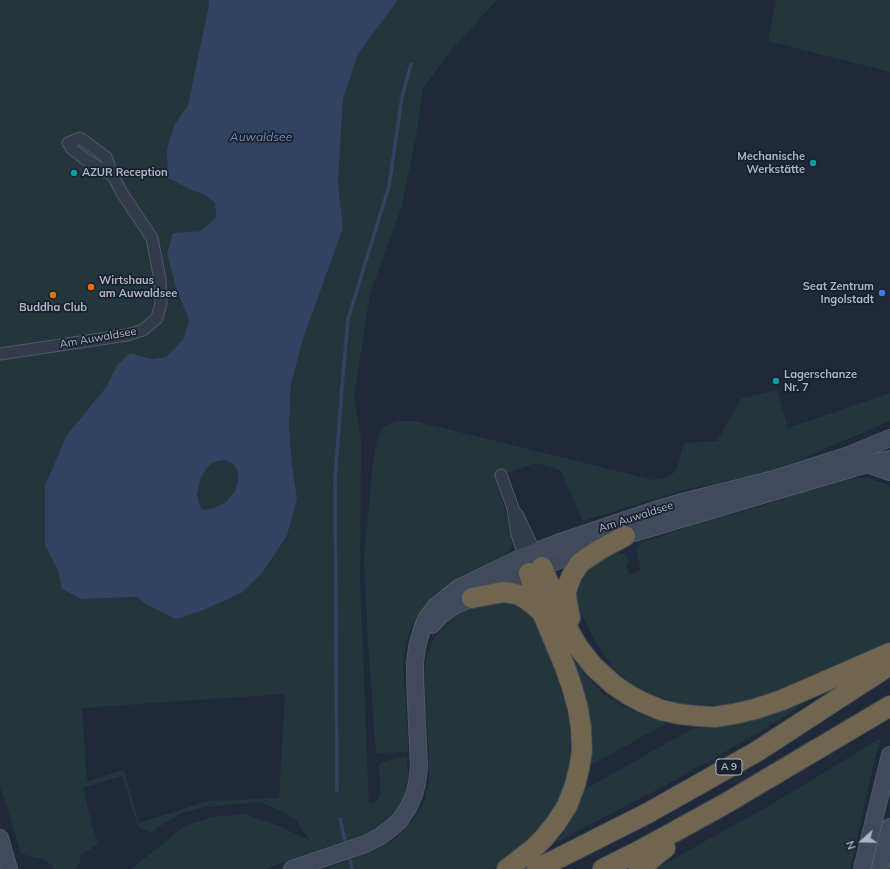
<!DOCTYPE html>
<html>
<head>
<meta charset="utf-8">
<style>
  body { margin:0 }
  #map { position:relative; width:890px; height:869px; overflow:hidden; background:#20293a; font-family:Mulish,sans-serif }
  canvas { display:block }
  .north { position:absolute; left:842px; top:821px; width:40px; height:40px; -webkit-text-stroke:3px #19202e; paint-order:stroke; rotate:250deg; font-size:11px; font-weight:700; line-height:16px; text-align:center; color:#aeb6c6 }
  .north::after { content:''; display:block; margin:auto; width:14px; height:18px; background:#aeb6c6; clip-path:polygon(50% 0,100% 100%,50% 72%,0 100%) }
</style>
</head>
<body>
<div id="map">
<canvas width="890" height="869"></canvas>
<div class="north">N</div>
</div>
<script>
const c = document.querySelector('canvas').getContext('2d');
c.lineJoin = 'round';
function fill(path, color) { c.fillStyle = color; c.fill(path, 'evenodd'); }
const shape = rows => new Path2D(rows.map(r => 'M' + r).join(''));
function strokePath(path, color, width, dash) { c.strokeStyle = color; c.lineWidth = width; c.lineCap = dash ? 'butt' : 'round'; c.setLineDash(dash || []); c.stroke(path); }
function drawText(font, color, halo, rows, align = 'center') {
  c.font = font + ' Mulish,sans-serif'; c.lineWidth = 3.5; c.setLineDash([]); c.textBaseline = 'middle'; c.strokeStyle = halo; c.fillStyle = color; for (const [text, x, y, turn = 0] of rows) {
    c.save(); c.translate(x, y); c.rotate((+turn || 0) * Math.PI / 180); c.textAlign = isNaN(turn) ? turn : align; if (halo) c.strokeText(text, 0, 0); c.fillText(text, 0, 0); c.restore();
  }
}
fill(shape([
  [0,0,209,0,209,4,188,105,175,124,191,190,203,194,215,203,216,217,201,231,173,233,167,252,176,288,189,320,183,340,166,357,151,359,130,353,117,365,107,386,67,435,45,545,58,571,62,589,81,599,136,597,146,604,262,573,287,536,297,499,292,464,289,427,291,384,303,339,343,228,338,182,343,99,358,54,398,0,497,0,447,55,423,89,416,137,401,209,370,293,354,397,361,439,360,579,369,804,377,801,380,794,380,786,379,766,382,762,401,757,407,757,408,777,405,792,398,807,389,818,378,827,364,834,265,869,131,869,185,826,212,817,245,814,279,826,309,840,296,820,277,809,259,802,228,805,205,807,182,813,157,828,151,833,138,827,122,776,83,788,91,821,98,844,81,855,79,864,75,869,54,869,46,860,21,854,5,800,0,788],
  [285,694,279,798,208,801,139,823,124,770,87,781,82,708],
  [776,0,890,0,890,72,768,41],
  [777,390,788,428,890,393,890,421,771,472,683,490,583,521,560,470,536,463,495,477,512,531,514,537,513,543,510,549,503,556,464,575,445,587,429,601,419,614,409,632,405,647,403,663,409,752,376,753,368,644,364,559,372,470,378,435,384,427,396,421,414,421,654,480,663,479,671,475,676,471,684,443,717,441,742,398],
  [226,460,233,464,237,470,238,481,235,491,226,502,214,508,204,510,201,508,199,504,197,495,201,477,206,469,212,463,218,461],
  [846,478,867,478,887,484,890,487,890,644,782,689,756,698,731,705,702,705,679,704,657,696,636,687,612,667,593,637,577,604,575,591,578,579,593,564,616,554,621,553,625,554,629,563,626,566,630,575,641,570,637,553,637,548,640,544,695,524,753,509],
  [503,598,521,605,534,617,543,638,564,698,569,725,570,752,566,779,558,803,546,822,509,859,494,869,324,869,373,850,394,839,413,820,425,800,429,779,429,753,423,683,426,659,433,640,446,624,461,612,487,600],
  [552,610,571,655,585,675,604,694,623,707,645,716,667,723,591,765,592,743,590,725],
  [819,694,755,735,668,784,557,842,574,815,584,791,589,787,690,730,695,728,728,726,761,718],
  [881,738,873,767,850,869,655,869,765,808]
]), '#22363b');
fill(shape([
  [209,0,398,0,358,54,343,99,338,182,343,228,303,339,291,384,289,427,292,464,297,499,287,536,262,573,241,593,201,611,176,619,146,604,136,597,81,599,62,589,58,571,45,545,45,486,67,435,107,386,117,365,130,353,151,359,166,357,183,340,189,320,176,288,167,253,173,233,201,231,216,217,215,203,203,194,191,190,168,178,167,148,175,124,188,105,209,4],
  [226,460,233,464,237,470,238,481,235,491,226,502,214,508,204,510,201,508,199,504,197,495,201,477,206,469,212,463,218,461]
]), '#324362');
strokePath(shape([
  [337,791,335,480,342,386,348,319,389,186,402,97,411,64],
  [340,819,345,840],
  [350,860,352,869]
]), '#324362', 3.5);
const street = shape([
  [71,148,86,160,113,176],
  [0,354,127,335,143,330,157,318,161,303,160,280,152,238,122,193,113,176,106,157,80,138,68,143],
  [501,475,513,508,517,534,524,556],
  [517,514,535,552]
]);
const secondary = shape([
  [867,464,890,472],
  [432,625,440,616,454,606,509,581,586,549,620,537,867,464,890,459],
  [0,838,9,869],
  [292,869,365,844,379,837,390,829,400,820,408,808,414,795,417,783,419,767,415,679,415,663,417,647,422,629,426,619,435,607,447,597,460,587,524,556,557,543,655,510,686,501,774,479,805,469,849,455,890,438],
  [862,869,890,755],
  [880,869,890,827]
]);
const highway = shape([
  [542,567,570,633,578,647,594,667,614,685,629,695,642,702,661,710,679,714,697,716,714,717,734,714,755,709,782,700,890,653],
  [472,598,503,592,511,593,519,595,526,599,542,612],
  [570,618,567,603,566,593,568,585,572,575,580,563,590,556,599,550,625,536],
  [507,869,532,850,544,838,556,823,567,806,575,785,579,769,582,751,581,728,578,709,572,687,565,667,542,612,529,573],
  [537,869,648,813,756,752,890,665],
  [603,869,641,850,723,805,890,706],
  [639,869,665,848]
]);
strokePath(street, '#515968', 13);
strokePath(secondary, '#515968', 18);
strokePath(highway, '#3e4655', 22);
strokePath(street, '#333b4a', 11);
strokePath(secondary, '#414a5d', 16);
strokePath(highway, '#706650', 20);
for (const [x, y, r, color] of [
  [813,163,4,"#0f9aa8"],
  [74,173,4,"#0f9aa8"],
  [91,287,4,"#e8710a"],
  [882,293,4,"#3f7fe0"],
  [53,295,4,"#e8710a"],
  [776,381,4,"#0f9aa8"]
]) { const dot = new Path2D(); dot.arc(x, y, r, 0, 2 * Math.PI); c.fillStyle = color; c.fill(dot); strokePath(dot, '#19202e', 1.5); }
for (const [x, y, w] of [
  [729,767,26]
]) { const box = new Path2D(); box.roundRect(x - w / 2, y - 8, w, 16, 3); c.fillStyle = '#19202e'; c.fill(box); strokePath(box, '#aeb6c6', 1); }
drawText('bold 10px', '#aeb6c6', null, [
  ["A 9",729,767]
]);
drawText('bold 11px', '#aeb6c6', '#19202e', [
  ["Mechanische",805,157,"right"],
  ["Werkstätte",805,170,"right"],
  ["AZUR Reception",82,173],
  ["Wirtshaus",99,281],
  ["am Auwaldsee",99,294],
  ["Seat Zentrum",874,287,"right"],
  ["Ingolstadt",874,300,"right"],
  ["Buddha Club",53,308,"center"],
  ["Lagerschanze",784,375],
  ["Nr. 7",784,388]
], 'left');
drawText('11px', '#aeb6c6', '#19202e', [
  ["Am Auwaldsee",98,338,-10],
  ["Am Auwaldsee",636,517,-18]
]);
drawText('italic 12px', '#748ab1', '#19202e', [
  ["Auwaldsee",261,137]
]);
</script>
</body>
</html>
